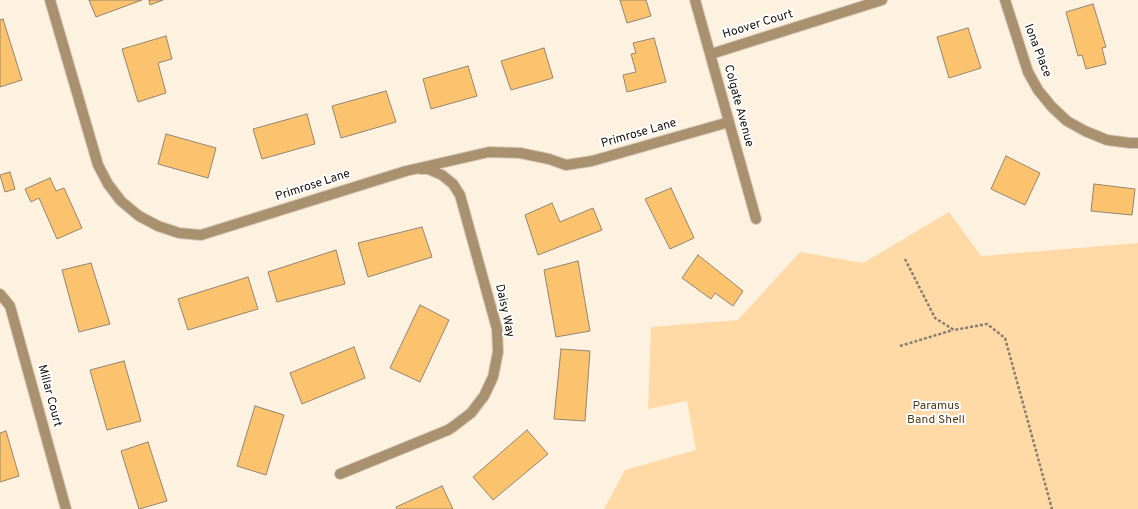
<!DOCTYPE html>
<html>
<head>
<meta charset="utf-8">
<style>
  body { margin:0 }
  canvas { display:block; background:#fdf1df }
</style>
</head>
<body>
<canvas width="1138" height="509"></canvas>
<script>
const c = document.querySelector('canvas').getContext('2d');
c.lineJoin = 'round';
function fill(path, color) { c.fillStyle = color; c.fill(path, 'evenodd'); }
const shape = rows => new Path2D(rows.map(r => 'M' + r).join(''));
function strokePath(path, color, width, dash) { c.strokeStyle = color; c.lineWidth = width; c.lineCap = dash ? 'butt' : 'round'; c.setLineDash(dash || []); c.stroke(path); }
function drawText(font, color, halo, rows, align = 'center') {
  c.font = font + ' Overpass,sans-serif'; c.lineWidth = 4; c.setLineDash([]); c.textBaseline = 'middle'; c.strokeStyle = halo; c.fillStyle = color; for (const [text, x, y, turn = 0] of rows) {
    c.save(); c.translate(x, y); c.rotate((+turn || 0) * Math.PI / 180); c.textAlign = isNaN(turn) ? turn : align; if (halo) c.strokeText(text, 0, 0); c.fillText(text, 0, 0); c.restore();
  }
}
fill(shape([
  [949,212,981,256,1138,243,1138,509,604,509,625,470,696,450,687,401,648,409,651,327,738,320,800,252,863,263]
]), '#ffdaa6');
const building = shape([
  [89,0,142,0,96,17,89,0],
  [149,0,163,0,150,5,149,0],
  [620,0,646,0,651,16,627,23,620,0],
  [1093,4,1106,47,1102,48,1106,64,1086,69,1082,55,1078,56,1066,12,1093,4],
  [3,19,22,80,0,87,0,20,3,19],
  [968,28,981,68,949,78,937,37,968,28],
  [166,36,172,59,158,63,166,93,138,102,122,49,166,36],
  [654,38,666,82,627,92,623,75,636,72,631,54,636,53,633,43,654,38],
  [544,48,553,78,511,90,501,61,544,48],
  [468,66,477,96,431,109,423,79,468,66],
  [386,91,396,122,341,138,332,106,386,91],
  [307,114,315,144,262,159,253,129,307,114],
  [166,134,216,148,208,178,158,164,166,134],
  [1006,156,1040,173,1025,205,991,189,1006,156],
  [10,172,15,189,5,192,0,175,10,172],
  [50,178,56,191,64,188,82,228,57,239,39,198,31,202,25,189,50,178],
  [1094,184,1135,189,1132,215,1091,211,1094,184],
  [671,188,694,238,670,249,645,199,671,188],
  [552,203,560,222,593,208,602,230,538,255,525,215,552,203],
  [422,227,432,257,368,277,358,243,422,227],
  [336,250,345,284,277,302,268,272,336,250],
  [698,255,743,291,733,306,715,293,711,299,682,278,698,255],
  [578,261,590,331,556,337,544,270,578,261],
  [91,263,110,324,79,332,62,270,91,263],
  [248,277,258,309,188,330,178,299,248,277],
  [420,305,449,320,420,382,390,368,420,305],
  [354,347,365,378,302,404,290,373,354,347],
  [561,349,590,351,585,421,554,419,561,349],
  [124,361,141,421,107,430,90,370,124,361],
  [255,406,284,415,266,475,237,466,255,406],
  [527,430,548,454,493,500,473,477,527,430],
  [6,431,19,476,0,482,0,433,6,431],
  [148,442,167,501,139,509,121,451,148,442],
  [442,486,453,509,397,509,396,507,442,486]
]);
fill(building, '#fcc36e');
strokePath(building, '#948571', 1);
const street = shape([
  [50,0,98,165,108,184,121,201,139,216,158,226,179,233,201,235,406,171,489,152,520,153,549,159,566,165,592,161,729,122],
  [695,0,756,219],
  [1005,0,1028,72,1038,90,1052,107,1067,121,1085,131,1107,140,1130,143,1138,143],
  [711,54,882,0],
  [0,294,10,306,66,509],
  [340,474,448,430,454,426,471,413,484,396,493,377,498,352,497,329,460,195,453,184,442,175,428,169,420,169]
]);
strokePath(street, '#d8cdbd', 12);
strokePath(shape([
  [905,259,935,318,954,330,987,324,1005,338,1052,509],
  [900,346,953,330]
]), '#887f73', 2.5, [3, 2]);
strokePath(street, '#a99170', 10);
drawText('12px', '#140f08', '#fff', [
  ["Hoover Court",758,25,-17],
  ["Iona Place",1037,51,69],
  ["Colgate Avenue",738,106,75],
  ["Primrose Lane",639,134,-16],
  ["Primrose Lane",313,186,-18],
  ["Daisy Way",504,311,78],
  ["Millar Court",49,396,75]
]);
drawText('12px', '#513a16', '#fff', [
  ["Paramus",936,407],
  ["Band Shell",936,421]
]);
</script>
</body>
</html>
